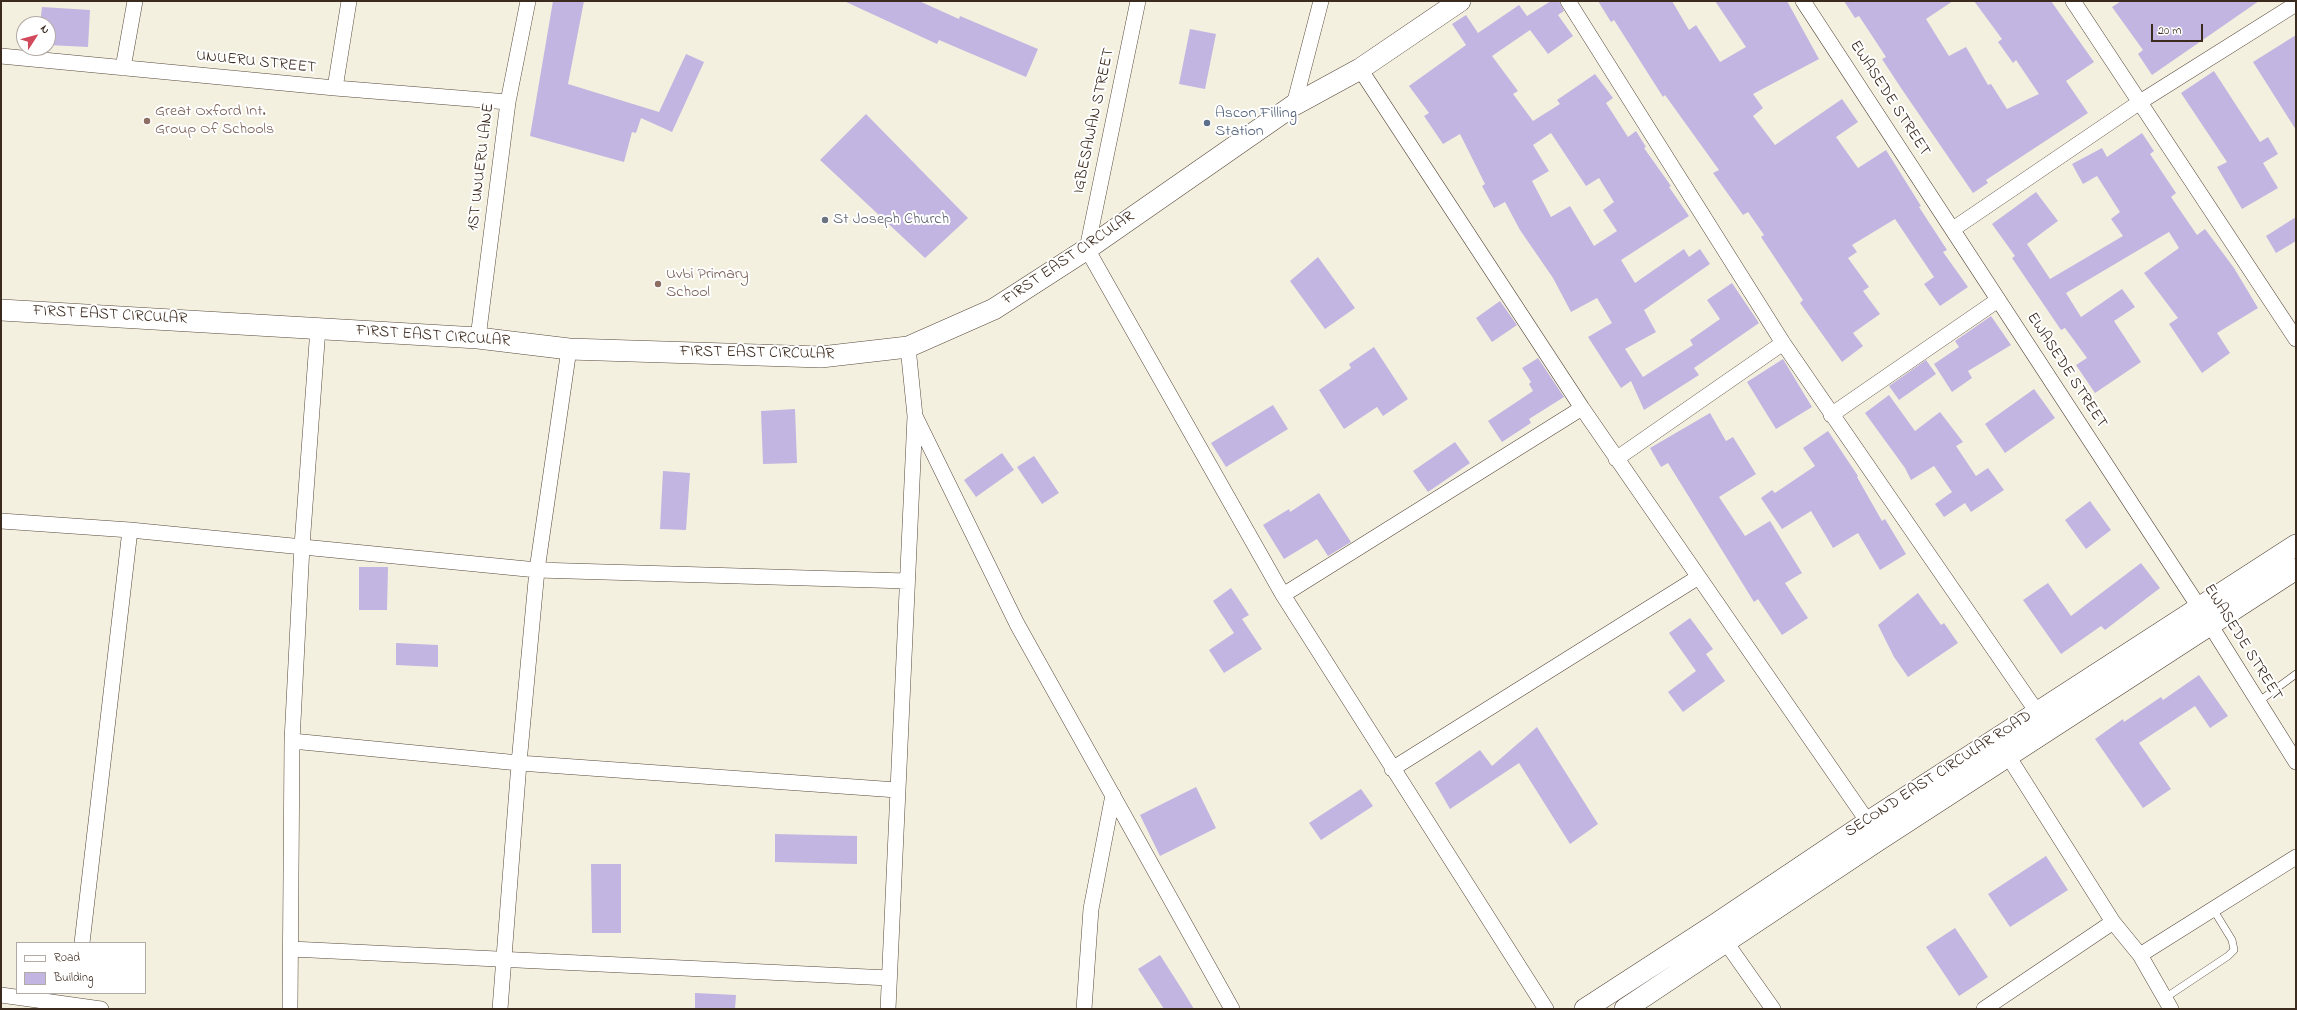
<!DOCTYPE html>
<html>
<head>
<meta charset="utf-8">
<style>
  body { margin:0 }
  #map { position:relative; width:2297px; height:1010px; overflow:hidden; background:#f4f0df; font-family:"Indie Flower",sans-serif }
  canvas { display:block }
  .frame { position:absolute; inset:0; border:2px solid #3b2a1e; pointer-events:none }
  .legend { position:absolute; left:16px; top:942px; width:130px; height:52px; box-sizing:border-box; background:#fff; border:1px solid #b1aaa5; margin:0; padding:5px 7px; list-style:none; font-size:12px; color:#3b2a1e }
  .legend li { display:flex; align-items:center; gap:8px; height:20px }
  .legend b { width:20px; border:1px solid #b1aaa5 }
  .north { position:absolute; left:16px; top:16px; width:40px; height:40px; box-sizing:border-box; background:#fff; border:1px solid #b1aaa5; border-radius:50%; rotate:54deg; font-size:11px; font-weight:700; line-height:16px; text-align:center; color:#3b2a1e }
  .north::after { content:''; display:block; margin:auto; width:14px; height:18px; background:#d1495b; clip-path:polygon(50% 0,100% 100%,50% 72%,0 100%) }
  .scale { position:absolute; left:2151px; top:24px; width:52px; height:18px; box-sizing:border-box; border:2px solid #3b2a1e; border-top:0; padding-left:5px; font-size:12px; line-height:14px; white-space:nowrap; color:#3b2a1e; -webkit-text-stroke:3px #fff; paint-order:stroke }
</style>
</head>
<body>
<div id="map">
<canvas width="2297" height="1010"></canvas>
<div class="frame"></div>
<ul class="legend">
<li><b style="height:5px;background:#fff"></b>Road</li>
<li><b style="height:11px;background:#c3b5e1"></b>Building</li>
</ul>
<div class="north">N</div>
<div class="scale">20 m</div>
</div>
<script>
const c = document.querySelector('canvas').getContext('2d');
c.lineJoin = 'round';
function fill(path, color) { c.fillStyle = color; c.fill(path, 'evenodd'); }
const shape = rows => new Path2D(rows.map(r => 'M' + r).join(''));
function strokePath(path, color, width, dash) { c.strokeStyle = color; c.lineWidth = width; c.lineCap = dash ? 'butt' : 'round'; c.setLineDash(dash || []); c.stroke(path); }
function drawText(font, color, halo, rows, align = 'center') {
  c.font = font + ' "Indie Flower",sans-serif'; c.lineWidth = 4; c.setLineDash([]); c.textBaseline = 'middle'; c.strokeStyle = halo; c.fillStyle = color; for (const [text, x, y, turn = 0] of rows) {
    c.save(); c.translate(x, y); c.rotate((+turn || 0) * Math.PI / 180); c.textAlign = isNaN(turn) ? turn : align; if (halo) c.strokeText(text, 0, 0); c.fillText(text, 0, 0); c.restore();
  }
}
fill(shape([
  [553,1,584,1,568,84,659,112,686,54,704,62,672,132,641,118,636,133,632,132,624,162,530,136],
  [844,1,919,1,959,19,960,16,1038,49,1026,77,939,40,937,44],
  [1551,1,1559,1,1564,11,1558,15,1573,36,1548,54,1530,30,1492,56,1518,91,1513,94,1533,121,1560,104,1557,100,1595,74,1613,98,1606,103,1628,137,1636,131,1646,147,1644,148,1671,186,1669,187,1689,216,1621,260,1635,283,1684,249,1689,257,1700,249,1710,264,1644,310,1656,332,1625,349,1643,377,1693,345,1690,340,1720,319,1707,300,1732,283,1759,323,1694,368,1699,375,1644,410,1631,381,1621,388,1588,337,1612,323,1597,298,1571,312,1553,278,1520,230,1505,202,1494,208,1482,186,1485,184,1460,134,1443,144,1424,116,1429,113,1409,86,1466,45,1452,24,1466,15,1478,33,1519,5,1527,16],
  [1551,133,1586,186,1599,178,1614,202,1603,210,1617,231,1594,246,1570,206,1551,217,1532,181,1549,171,1533,145],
  [1598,1,1672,1,1689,30,1696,25,1720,62,1746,47,1715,1,1787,1,1819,59,1753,94,1763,108,1753,116,1775,145,1842,99,1858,122,1836,137,1858,168,1886,150,1921,206,1919,207,1947,250,1943,252,1968,287,1940,306,1924,284,1934,277,1895,219,1852,245,1857,252,1848,258,1869,287,1863,291,1880,314,1853,333,1863,346,1842,362,1800,303,1803,300,1761,237,1764,235,1748,212,1743,215,1713,173,1719,170,1665,95,1663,97,1614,20,1611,22],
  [1844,1,1953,1,1926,19,1949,56,1966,47,1988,85,1991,84,2007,109,2039,94,2016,60,2013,63,1998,42,2002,39,1974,1,2051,1,2094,62,2066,81,2088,113,1986,180,1988,183,1973,193,1901,88,1882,59,1886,57,1859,16,1855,18],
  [2121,1,2259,1,2152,75,2138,54,2143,50,2112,7],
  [42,7,90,10,88,47,48,45,48,24,40,24],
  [1190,29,1216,34,1205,89,1179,84],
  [2296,35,2296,130,2253,62],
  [2214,71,2260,142,2268,137,2278,154,2263,163,2278,188,2242,209,2217,167,2227,162,2181,93],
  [866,114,968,218,925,258,820,160],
  [2142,133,2154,151,2150,154,2176,193,2171,197,2197,235,2205,229,2234,268,2258,308,2217,333,2230,353,2202,373,2169,324,2178,318,2144,273,2179,248,2169,232,2066,293,2081,317,2122,289,2135,307,2114,321,2141,362,2095,393,2076,365,2087,358,2065,328,2061,330,2012,258,2015,256,1992,224,2036,192,2058,221,2027,244,2050,279,2123,236,2111,219,2120,212,2097,176,2083,184,2072,164,2102,148,2107,157],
  [2296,217,2296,241,2276,253,2266,236],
  [1318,257,1355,308,1325,329,1290,281],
  [1500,301,1517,325,1492,342,1476,318],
  [1991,316,2011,345,1968,371,1972,378,1952,392,1934,364,1959,347,1955,341],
  [1374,347,1408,399,1383,416,1377,407,1344,429,1319,390,1351,368,1349,364],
  [1538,358,1564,397,1529,419,1531,423,1502,442,1488,421,1533,391,1529,384,1531,382,1522,368],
  [1783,359,1812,407,1776,429,1747,382],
  [1926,360,1936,374,1899,400,1889,386],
  [2034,389,2055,418,2005,453,1985,424],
  [1889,395,1915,431,1940,412,1963,442,1956,446,1976,476,1988,468,2004,490,1971,512,1965,503,1944,517,1935,504,1952,492,1934,466,1911,480,1905,468,1865,413],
  [1273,405,1288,429,1226,467,1211,443],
  [795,409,797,463,763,464,761,411],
  [1710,413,1726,441,1733,437,1756,474,1719,497,1745,536,1770,521,1802,573,1785,583,1808,618,1782,635,1758,599,1754,602,1668,463,1661,467,1650,448],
  [1828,431,1858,476,1857,477,1882,521,1885,519,1906,554,1880,570,1858,533,1833,548,1811,511,1782,529,1761,498,1772,490,1775,493,1815,466,1803,448],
  [1455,442,1470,463,1428,492,1413,471],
  [1002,453,1014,470,976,497,964,480],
  [1034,456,1059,493,1042,504,1017,467],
  [663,471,690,473,686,530,660,529],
  [1319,493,1351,542,1328,556,1317,539,1284,559,1263,525,1289,509,1290,512],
  [2090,501,2111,530,2086,549,2065,520],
  [2141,563,2160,588,2105,630,2101,626,2061,654,2023,600,2048,583,2071,616],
  [359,567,388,567,387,610,359,610],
  [1231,588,1249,615,1242,619,1262,649,1224,673,1209,650,1234,633,1213,601],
  [1918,593,1941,625,1944,623,1958,643,1908,677,1894,657,1878,625],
  [1690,618,1713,649,1706,654,1725,681,1683,712,1668,692,1696,671,1669,633],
  [396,643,438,645,438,667,396,665],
  [2199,675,2228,716,2210,728,2195,706,2139,743,2171,789,2143,808,2095,739,2123,719,2124,722,2161,697,2163,700],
  [1537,727,1598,824,1570,844,1519,763,1450,809,1435,783,1480,750,1492,766],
  [1196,787,1216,828,1160,856,1140,815],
  [1361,789,1373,806,1321,840,1309,823],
  [775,834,857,836,857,864,775,862],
  [2046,856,2068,890,2010,927,1988,894],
  [591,864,621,864,621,933,592,933],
  [1955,928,1988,977,1959,996,1926,947],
  [1160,955,1183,991,1194,1009,1164,1009,1138,969],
  [695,993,736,995,735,1009,695,1009]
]), '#c3b5e1');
const lane = shape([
  [2258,702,2296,674],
  [2165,998,2228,956,2234,950,2232,940,2213,909]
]);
const street = shape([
  [1138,1,1087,249,1283,595,1546,1009],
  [1568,1,1783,343,2037,712],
  [1803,1,2199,607,2296,762],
  [2073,1,2296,339],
  [1,56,335,88,508,102],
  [123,68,135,1],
  [1360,69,1582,408,1868,822],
  [335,88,349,1],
  [1294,105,1321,1],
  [1953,229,2140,102,2296,4],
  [478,338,508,102,528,1],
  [1831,415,1998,300],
  [915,416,1017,624,1232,1009],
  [1616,459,1783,343],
  [1,521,130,530,537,570,907,581],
  [1283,595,1582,408],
  [292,741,519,763,897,790],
  [2008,756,2113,922,2140,955,2171,1009],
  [1392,769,1697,578],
  [1725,941,1773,1009],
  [82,943,130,530],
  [291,949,889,978],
  [2140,955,2296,857],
  [1,995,101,1009],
  [290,1009,292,741,302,546,318,328],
  [500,1009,519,763,537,570,569,349],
  [888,1009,915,416,908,347],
  [1084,1009,1091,909,1113,795],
  [1984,1009,2113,922]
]);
const secondary = shape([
  [1,310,478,338,569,349,821,357,908,347,994,309,1087,249,1294,105,1360,69,1460,1],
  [1585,1009,1716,924,1868,822,2296,545],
  [1625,1009,1877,841,2296,569]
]);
strokePath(lane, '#57483b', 8);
strokePath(street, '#57483b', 16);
strokePath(secondary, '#57483b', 22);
strokePath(lane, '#fff', 7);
strokePath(street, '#fff', 15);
strokePath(secondary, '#fff', 21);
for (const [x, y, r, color] of [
  [147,121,4,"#8d6e63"],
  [1207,123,4,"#5c6f8a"],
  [825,220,4,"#6b7280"],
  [658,284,4,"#8d6e63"]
]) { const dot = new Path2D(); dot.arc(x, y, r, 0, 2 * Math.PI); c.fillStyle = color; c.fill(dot); strokePath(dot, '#fff', 1.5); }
drawText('16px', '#3b2a1e', '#fff', [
  ["UNUERU STREET",256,63,6],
  ["EWASEDE STREET",1889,99,57],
  ["IGBESAWAN STREET",1095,121,-78],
  ["1ST UNUERU LANE",482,167,-83],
  ["FIRST EAST CIRCULAR",1069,259,-34],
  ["FIRST EAST CIRCULAR",110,316,3],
  ["FIRST EAST CIRCULAR",433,337,4],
  ["FIRST EAST CIRCULAR",757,354,1],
  ["EWASEDE STREET",2066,371,57],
  ["EWASEDE STREET",2242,643,58],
  ["SECOND EAST CIRCULAR ROAD",1939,775,-33]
]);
drawText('16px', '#785e54', '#fff', [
  ["Great Oxford Int.",155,112],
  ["Group Of Schools",155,130],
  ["Uvbi Primary",666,275],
  ["School",666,293]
], 'left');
drawText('16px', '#4e5e75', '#fff', [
  ["Ascon Filling",1215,114],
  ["Station",1215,132]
], 'left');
drawText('16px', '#5b616d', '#fff', [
  ["St Joseph Church",833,220]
], 'left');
</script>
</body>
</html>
